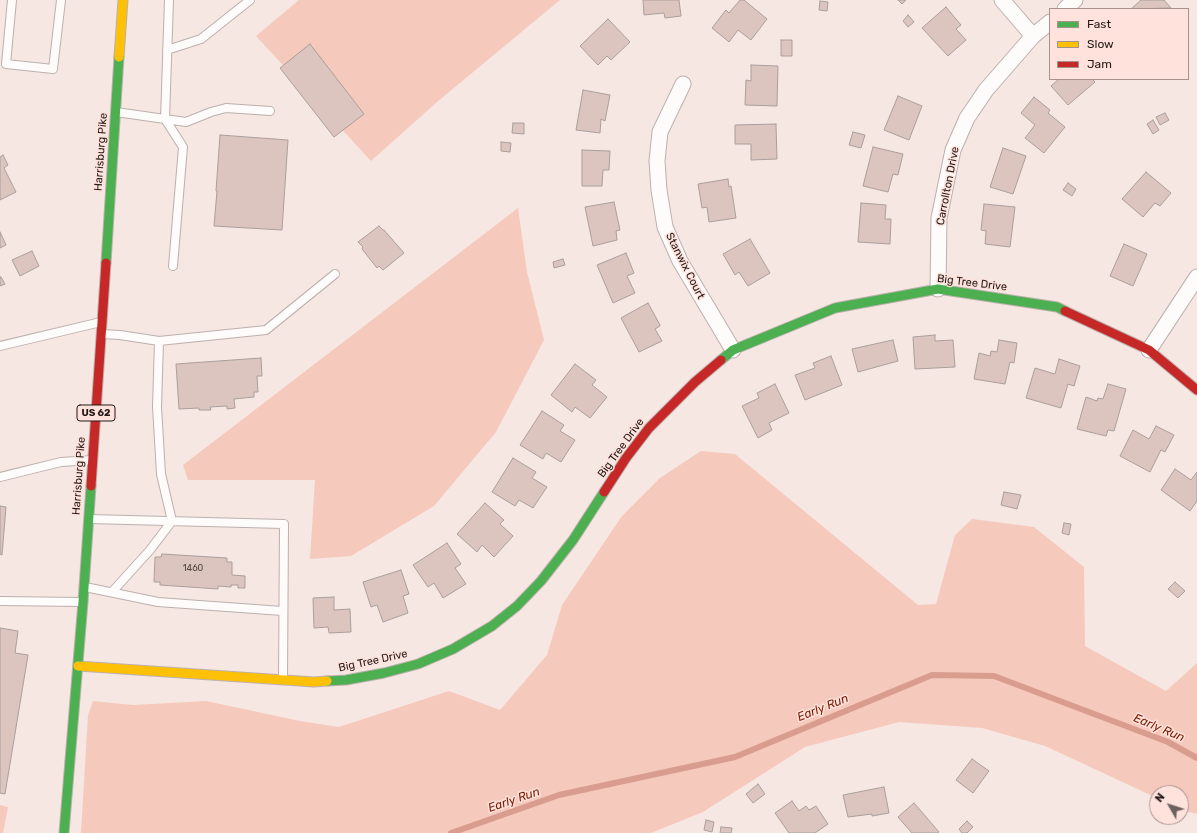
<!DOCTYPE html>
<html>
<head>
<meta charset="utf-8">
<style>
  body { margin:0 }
  #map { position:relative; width:1197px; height:833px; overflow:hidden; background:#f6e7e3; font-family:Rubik,sans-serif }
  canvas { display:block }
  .legend { position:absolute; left:1049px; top:8px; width:140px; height:72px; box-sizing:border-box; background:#fee2db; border:1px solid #a6928d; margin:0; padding:5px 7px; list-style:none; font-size:12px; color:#231917 }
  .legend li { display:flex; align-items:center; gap:8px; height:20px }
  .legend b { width:20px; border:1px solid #a6928d }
  .north { position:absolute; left:1149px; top:785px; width:40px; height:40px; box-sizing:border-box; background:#fee2db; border:1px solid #a6928d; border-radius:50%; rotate:309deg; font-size:11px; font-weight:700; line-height:16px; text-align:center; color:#231917 }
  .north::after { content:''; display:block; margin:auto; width:14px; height:18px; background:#6d615e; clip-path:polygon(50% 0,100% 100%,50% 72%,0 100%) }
</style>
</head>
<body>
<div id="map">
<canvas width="1197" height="833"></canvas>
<ul class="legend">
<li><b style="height:5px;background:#4caf50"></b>Fast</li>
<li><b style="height:5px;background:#ffc107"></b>Slow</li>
<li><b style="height:5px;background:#c62828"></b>Jam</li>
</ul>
<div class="north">N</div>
</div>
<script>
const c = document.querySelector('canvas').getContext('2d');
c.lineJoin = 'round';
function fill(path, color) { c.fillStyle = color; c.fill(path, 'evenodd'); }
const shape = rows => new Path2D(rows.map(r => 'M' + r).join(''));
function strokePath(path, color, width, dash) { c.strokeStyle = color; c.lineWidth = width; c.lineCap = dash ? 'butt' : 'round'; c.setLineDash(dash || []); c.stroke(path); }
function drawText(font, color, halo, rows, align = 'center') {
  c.font = font + ' Rubik,sans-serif'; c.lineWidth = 3; c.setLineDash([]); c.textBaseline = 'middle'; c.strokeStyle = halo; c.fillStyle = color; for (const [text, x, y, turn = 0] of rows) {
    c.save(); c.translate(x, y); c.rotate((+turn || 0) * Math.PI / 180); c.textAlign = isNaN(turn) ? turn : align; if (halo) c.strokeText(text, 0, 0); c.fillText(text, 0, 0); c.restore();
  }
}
fill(shape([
  [299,0,560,0,437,102,371,161,256,36],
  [518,208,527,272,544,340,496,432,434,506,351,556,310,559,315,480,188,480,183,465],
  [701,451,735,454,918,605,936,604,955,535,972,519,1034,527,1084,567,1085,646,1166,691,1197,663,1197,814,1181,810,1181,793,1157,793,1157,798,1045,746,982,728,899,722,805,747,703,812,651,833,81,833,88,715,93,701,133,705,206,701,300,721,339,727,449,691,500,710,547,655,562,605,622,516,660,478],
  [0,805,8,807,3,833,0,833]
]), '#f6c9bd');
strokePath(shape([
  [451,833,559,795,735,757,932,675,994,676,1168,742,1197,758]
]), '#d89d8e', 6);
const building = shape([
  [643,0,679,0,681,16,665,18,664,13,644,15,643,0],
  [740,0,744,0,767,19,751,40,738,30,729,42,712,28,726,10,729,13,740,0],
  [898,0,906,0,902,4,898,0],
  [1141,0,1164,0,1171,8,1131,9,1141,0],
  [820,1,828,2,827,11,819,10,820,1],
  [946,7,961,25,956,29,966,40,948,56,922,28,946,7],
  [908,15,914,22,908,27,903,21,908,15],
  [608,19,630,42,611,60,607,56,598,65,580,46,608,19],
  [781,40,792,40,792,56,781,56,781,40],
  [310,44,364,114,334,137,280,68,310,44],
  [751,65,778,66,777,106,745,105,746,80,751,81,751,65],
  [1059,79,1092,79,1095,82,1068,105,1051,86,1059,79],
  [583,90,610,95,605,121,601,119,600,133,576,130,583,90],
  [898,96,922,106,909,140,884,130,898,96],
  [1034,97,1050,110,1048,113,1065,127,1044,153,1025,138,1035,125,1021,113,1034,97],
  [1165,113,1169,120,1160,125,1156,117,1165,113],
  [1153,120,1159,130,1153,134,1147,124,1153,120],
  [513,123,524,123,524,134,512,133,513,123],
  [776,124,777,159,751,160,751,144,735,144,735,125,776,124],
  [853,132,865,135,861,148,849,145,853,132],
  [220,135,288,140,282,230,214,226,217,191,216,191,220,135],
  [501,142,511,143,510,152,501,151,501,142],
  [873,147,903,154,898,175,893,174,888,192,863,186,873,147],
  [1003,148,1026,156,1013,194,990,187,1003,148],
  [582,150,610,151,609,170,603,170,602,186,582,186,582,150],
  [3,155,8,165,4,168,16,192,0,200,0,157,3,155],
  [1146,172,1171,193,1160,206,1155,203,1143,217,1122,199,1146,172],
  [728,179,729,187,731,186,736,218,709,222,707,207,702,208,698,184,728,179],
  [1068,183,1076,189,1072,196,1063,190,1068,183],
  [614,202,620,230,616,231,617,240,593,246,585,207,614,202],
  [861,203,886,205,885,219,891,219,890,244,858,242,861,203],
  [984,204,1015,207,1010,247,985,244,986,231,981,230,984,204],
  [379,226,383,230,384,230,404,253,383,270,379,266,377,268,362,249,363,247,358,242,379,226],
  [0,232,6,245,0,248,0,232],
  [750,239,770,273,748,286,739,272,735,275,723,254,750,239],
  [1124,244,1147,254,1133,286,1110,276,1124,244],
  [32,251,39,266,20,276,12,260,32,251],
  [626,253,634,273,627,276,635,293,613,303,597,265,626,253],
  [563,259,565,265,554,268,553,262,563,259],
  [0,277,1,277,5,284,0,286,0,277],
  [648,303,660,325,660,326,655,329,662,341,639,352,621,318,648,303],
  [935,335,935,341,953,340,955,367,915,369,913,337,935,335],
  [893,340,898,361,858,372,852,349,893,340],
  [999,340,1017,343,1014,363,1010,362,1005,384,974,379,979,353,990,356,991,351,997,352,999,340],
  [831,356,842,385,805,400,795,375,815,368,813,363,831,356],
  [261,358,262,376,257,376,258,392,254,392,254,397,234,399,235,408,227,409,227,406,210,407,211,410,199,410,199,408,179,409,176,364,261,358],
  [1059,359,1080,366,1074,386,1068,384,1061,408,1026,398,1035,368,1055,374,1059,359],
  [575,364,596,380,592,385,607,397,590,418,575,407,572,412,551,395,575,364],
  [775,384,789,413,769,423,772,430,758,438,742,406,759,398,757,393,775,384],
  [1108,384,1126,389,1114,431,1108,430,1106,436,1077,429,1086,397,1097,401,1098,398,1103,399,1108,384],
  [542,411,564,425,560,431,575,440,561,462,546,453,543,459,520,445,542,411],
  [1156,426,1174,435,1165,452,1161,450,1150,472,1120,456,1133,430,1149,439,1156,426],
  [513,458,536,472,532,478,547,487,533,508,519,500,515,506,492,492,513,458],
  [1175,469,1191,480,1197,472,1197,501,1190,511,1161,490,1175,469],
  [1004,492,1021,495,1017,509,1001,505,1004,492],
  [485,503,504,520,500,524,513,536,494,557,482,545,477,552,457,534,485,503],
  [0,506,6,507,2,555,0,554,0,506],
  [1064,523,1071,524,1069,535,1062,533,1064,523],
  [447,543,461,564,455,568,466,584,443,598,434,583,428,587,413,565,447,543],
  [162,554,227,558,227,562,232,562,232,575,245,576,245,588,238,588,238,585,231,585,231,587,218,586,218,589,160,585,160,582,154,582,155,557,161,557,162,554],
  [401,570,409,594,403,596,408,613,383,622,377,605,371,607,363,582,401,570],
  [1175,582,1185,591,1178,598,1168,589,1175,582],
  [334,597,334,610,350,609,351,632,329,633,328,627,314,628,313,598,334,597],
  [0,628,18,631,15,653,28,655,5,794,0,793,0,628],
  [972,759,989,771,973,793,956,780,972,759],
  [758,784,765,794,753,803,746,794,758,784],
  [884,787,889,813,872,816,872,814,848,817,843,795,884,787],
  [792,801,799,811,806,806,809,810,816,806,828,824,815,833,789,833,775,813,792,801],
  [914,803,939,832,937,833,912,833,898,817,914,803],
  [706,820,714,822,712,832,704,830,706,820],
  [967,821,973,827,967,833,962,833,959,829,967,821],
  [721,827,732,828,731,833,720,833,721,827]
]);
fill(building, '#dcc5bf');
strokePath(building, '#aa9e9c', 1);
const lane = shape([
  [12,0,6,64,53,69,61,0],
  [169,0,165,119,183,147,173,266],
  [167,50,201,39,250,0],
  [116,112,186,122,211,112,226,108,270,111],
  [102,334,120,335,159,341,266,330,335,274],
  [159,341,157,407,161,474,172,521],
  [0,346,101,322],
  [0,477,61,462,92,460],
  [89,519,284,524,283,680],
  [85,587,158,602,282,611],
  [112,592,150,550,172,521],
  [0,601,82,602]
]);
const street = shape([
  [1002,0,1033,36],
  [1065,9,1075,0],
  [683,84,660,132,657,161,659,190,665,227,680,261,733,350],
  [938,289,939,218,953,150,967,118,986,90,1033,36,1050,22],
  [1149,350,1197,277]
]);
const fast = shape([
  [106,263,119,57],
  [721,360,733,350,835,308,938,289,1057,307,1065,311],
  [327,681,346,680,384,673,418,664,453,649,492,626,517,606,541,581,573,540,604,492],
  [64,833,83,602,91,486]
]);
const slow = shape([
  [119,57,123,0],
  [78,666,314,682,327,681]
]);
const jam = shape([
  [1065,311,1149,350,1197,390],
  [91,486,106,263],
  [604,492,626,458,649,428,695,382,721,360]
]);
strokePath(lane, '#bcb0ad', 10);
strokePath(street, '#bcb0ad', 17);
strokePath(fast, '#bcb0ad', 11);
strokePath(slow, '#bcb0ad', 11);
strokePath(jam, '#bcb0ad', 11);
strokePath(lane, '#fefbfb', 8);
strokePath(street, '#fefbfb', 15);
strokePath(fast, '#4caf50', 9);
strokePath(slow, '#ffc107', 9);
strokePath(jam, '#c62828', 9);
drawText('9px', '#514441', null, [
  ["1460",193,568]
]);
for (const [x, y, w] of [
  [96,413,38]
]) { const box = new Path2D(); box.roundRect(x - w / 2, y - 8, w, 16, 3); c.fillStyle = '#fee2db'; c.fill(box); strokePath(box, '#231917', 1); }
drawText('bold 10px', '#231917', null, [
  ["US 62",96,413]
]);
drawText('11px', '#231917', '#fee2db', [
  ["Harrisburg Pike",101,152,-86],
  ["Carrollton Drive",948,186,-79],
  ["Stanwix Court",685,266,63],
  ["Big Tree Drive",972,283,7],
  ["Big Tree Drive",621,448,-54],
  ["Harrisburg Pike",79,476,-86],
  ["Big Tree Drive",373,661,-12]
]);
drawText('italic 12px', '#781900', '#fee2db', [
  ["Early Run",823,708,-22],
  ["Early Run",1159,728,23],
  ["Early Run",514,800,-19]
]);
</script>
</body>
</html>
